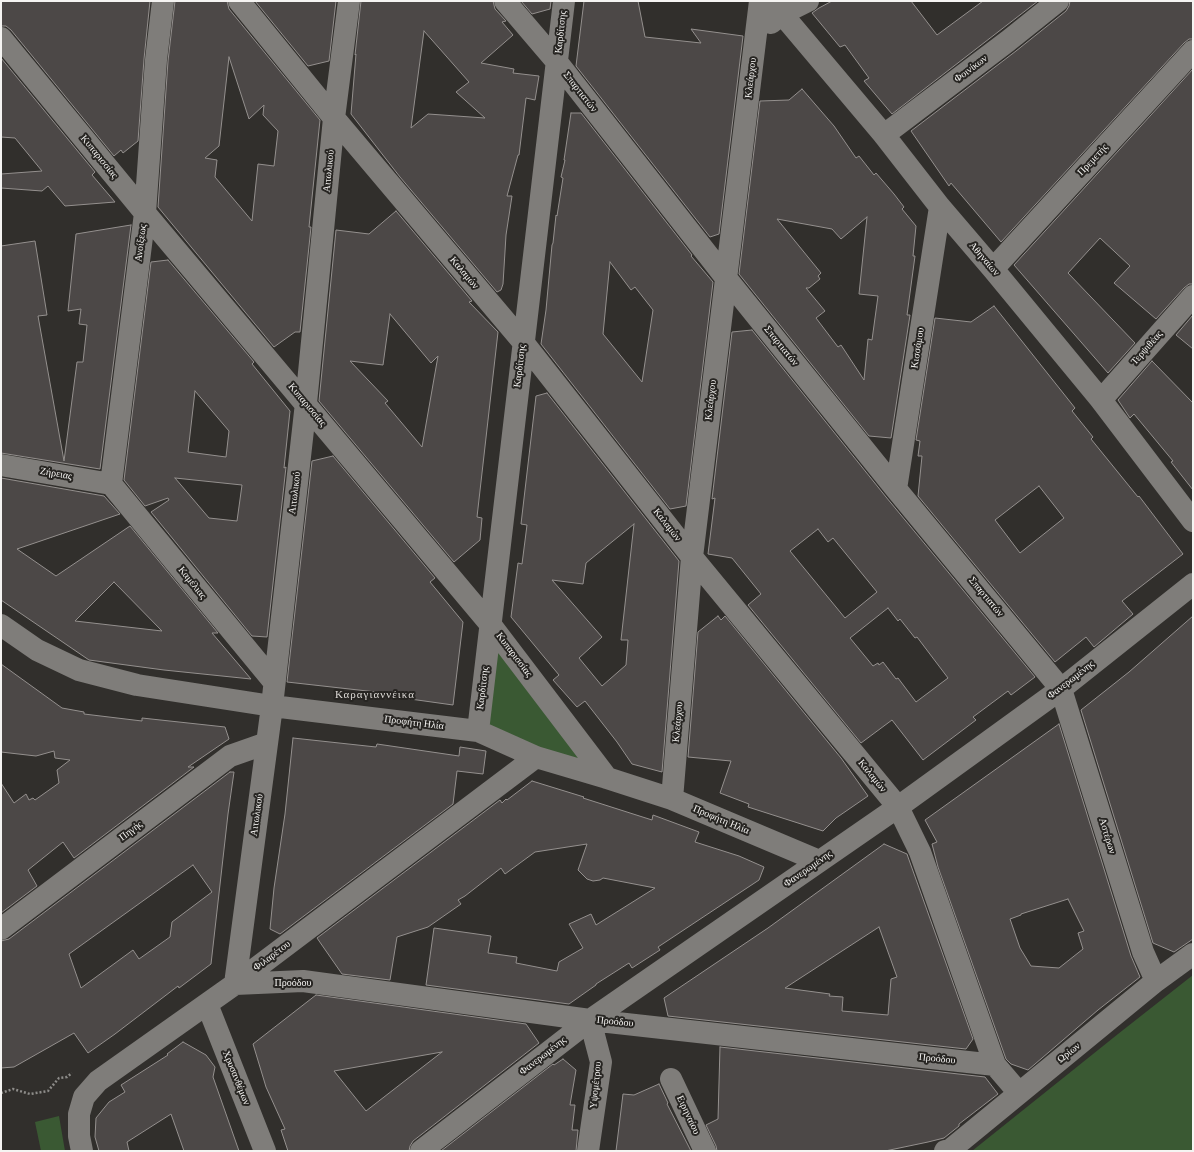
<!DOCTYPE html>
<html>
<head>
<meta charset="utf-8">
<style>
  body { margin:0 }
  #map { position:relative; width:1194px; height:1152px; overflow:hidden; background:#312f2c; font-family:"Times New Roman",serif }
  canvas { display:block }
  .frame { position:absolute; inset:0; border:2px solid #f5f4f2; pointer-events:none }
</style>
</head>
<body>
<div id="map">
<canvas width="1194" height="1152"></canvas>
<div class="frame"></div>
</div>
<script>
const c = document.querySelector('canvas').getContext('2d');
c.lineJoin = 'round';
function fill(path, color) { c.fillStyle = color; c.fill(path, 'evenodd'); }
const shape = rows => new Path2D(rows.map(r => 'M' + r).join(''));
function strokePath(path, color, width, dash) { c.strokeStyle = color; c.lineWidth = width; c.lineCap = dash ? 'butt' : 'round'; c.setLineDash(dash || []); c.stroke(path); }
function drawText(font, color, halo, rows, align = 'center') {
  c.font = font + ' "Times New Roman",serif'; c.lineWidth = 4; c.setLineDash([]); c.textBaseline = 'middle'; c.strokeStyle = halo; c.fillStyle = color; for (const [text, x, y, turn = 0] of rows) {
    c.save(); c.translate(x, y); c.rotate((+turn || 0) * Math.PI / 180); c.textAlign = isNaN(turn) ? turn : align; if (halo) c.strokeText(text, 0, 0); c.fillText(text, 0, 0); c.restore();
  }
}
fill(shape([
  [490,624,607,778,478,731],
  [1193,975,1193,1151,972,1151,1118,1034],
  [59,1116,65,1151,41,1151,35,1122]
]), '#3a5933');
const building = shape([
  [1,1,150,1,144,59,138,141,123,153,121,150,114,156,11,30,6,26,1,26,1,1],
  [175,1,227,1,229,9,320,120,309,227,311,227,300,332,295,332,274,347,158,207,168,61,175,1],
  [229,57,249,119,264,105,263,115,278,131,274,166,258,164,252,221,215,177,217,160,205,158,219,146,229,57],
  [255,1,336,1,329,61,308,66,255,1],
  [361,1,493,1,495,9,506,21,502,22,513,35,481,63,514,69,513,73,539,76,535,100,526,98,519,155,518,155,507,196,512,196,506,235,503,284,501,290,497,292,400,177,351,114,356,54,355,55,361,1],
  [424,31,469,82,456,92,485,118,428,114,411,128,424,31],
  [521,1,551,1,550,9,532,14,521,1],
  [584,1,638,1,645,37,701,43,691,29,743,36,719,234,710,237,576,66,584,1],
  [832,1,911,1,937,35,983,1,1038,1,892,114,864,81,869,78,845,45,840,47,812,13,819,8,832,1],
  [1070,1,1193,1,1193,39,1189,39,1184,43,1001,242,951,183,949,186,911,131,1016,51,1066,11,1069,6,1070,1],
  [1,58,95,172,92,175,115,202,65,206,48,186,42,191,1,188,1,174,42,171,15,138,1,137,1,58],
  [1193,69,1193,284,1189,284,1184,288,1156,319,1114,283,1130,266,1100,238,1068,273,1135,343,1108,373,1014,265,1193,69],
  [802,89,834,126,856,158,859,156,874,175,876,173,894,194,904,207,902,209,916,226,913,256,915,256,907,315,910,315,891,438,869,436,739,274,760,101,789,100,802,89],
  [867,217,859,294,878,296,872,340,868,339,864,380,841,345,838,347,816,318,825,311,806,288,809,288,820,279,818,276,821,273,777,219,832,229,841,239,867,217],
  [571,113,581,113,692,255,691,256,713,282,686,506,670,509,541,344,546,310,552,245,553,243,556,215,557,216,563,178,561,177,565,160,564,160,571,113],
  [610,262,631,290,635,287,653,310,642,382,603,334,610,262],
  [396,211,472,301,469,302,498,332,477,517,482,518,480,540,454,562,319,401,336,230,369,234,396,211],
  [390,314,431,363,438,356,422,447,385,403,388,401,350,361,383,365,390,314],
  [131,225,100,469,1,453,1,246,35,241,47,315,38,316,64,461,77,362,83,362,87,325,79,324,81,309,68,311,76,234,131,225],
  [168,260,254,362,252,364,290,411,284,468,286,467,267,637,252,636,151,512,169,500,168,498,145,506,124,480,151,262,168,260],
  [195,391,229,431,226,457,188,452,195,391],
  [175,478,242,485,237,521,209,518,175,478],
  [994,306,1075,408,1072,411,1093,437,1091,439,1138,497,1139,496,1183,554,1122,601,1133,614,1094,647,1086,637,1055,662,918,496,922,456,918,456,920,441,916,440,935,318,971,322,994,306],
  [1039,486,1064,518,1020,553,995,520,1039,486],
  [1193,315,1193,349,1176,335,1193,315],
  [752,330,886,497,1035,677,1011,695,1008,691,973,717,976,720,923,760,892,720,861,743,748,605,761,594,732,558,708,554,715,498,712,499,732,332,752,330],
  [818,529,828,542,833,538,877,592,845,618,790,551,818,529],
  [888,608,898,621,900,619,915,638,917,637,948,678,916,702,898,678,896,679,883,662,879,665,878,663,873,666,850,638,888,608],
  [1152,361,1193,403,1193,490,1171,462,1173,461,1134,414,1130,418,1118,400,1152,361],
  [547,393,679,561,662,772,632,764,617,742,585,701,577,707,553,680,559,675,511,617,518,563,522,564,527,525,521,524,536,396,547,393],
  [634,524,621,640,628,640,626,665,602,686,579,658,602,637,552,580,583,584,586,563,634,524],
  [333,456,435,578,430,582,463,622,453,705,403,698,403,695,287,682,312,461,333,456],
  [1,478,104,496,120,514,17,549,56,576,130,526,218,633,212,633,251,679,164,670,89,660,1,600,1,478],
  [114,582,162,631,75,621,114,582],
  [718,616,721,620,725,616,841,758,868,796,836,818,823,831,748,807,749,804,720,793,731,761,688,757,698,632,718,616],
  [1193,616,1193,939,1174,952,1153,943,1081,710,1129,672,1193,616],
  [1,664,62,708,84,712,84,714,142,721,142,718,225,727,229,739,188,767,194,767,74,858,63,842,28,870,37,886,1,913,1,783,14,803,26,794,29,800,33,798,35,800,59,783,57,770,70,760,55,758,54,751,36,756,1,752,1,664],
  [1059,724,1131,956,1140,977,1098,1010,1028,1070,1011,1064,1006,1059,938,867,932,844,937,842,925,820,1059,724],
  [1068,899,1084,931,1078,933,1083,949,1059,968,1031,966,1020,948,1010,919,1021,915,1021,914,1068,899],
  [293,738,376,747,377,744,459,756,460,747,486,751,483,774,457,771,453,804,280,934,270,929,274,888,285,814,293,738],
  [230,772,234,772,228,814,211,964,179,988,178,986,115,1034,88,1053,74,1033,14,1067,1,1068,1,941,9,939,230,772],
  [193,865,212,892,172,922,170,937,139,959,133,950,81,988,69,954,193,865],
  [532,781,584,797,583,798,652,820,653,815,699,832,695,842,739,856,764,867,759,880,658,947,660,950,632,968,629,963,596,984,596,985,569,1004,426,985,434,928,491,936,488,953,517,957,516,963,557,971,559,962,583,948,569,924,591,914,596,925,655,888,603,878,600,880,593,881,587,879,578,870,587,844,535,852,505,874,501,868,465,896,458,900,461,904,428,927,397,937,390,980,342,974,317,938,500,800,502,803,506,799,507,800,532,781],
  [884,844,907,854,908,857,973,1039,966,1049,668,1016,664,998,768,928,884,844],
  [879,927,897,977,891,979,888,1015,842,1011,843,997,829,996,830,994,785,988,879,927],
  [316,995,526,1024,539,1043,413,1141,410,1146,409,1151,288,1151,281,1130,285,1129,266,1087,253,1044,316,995],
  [442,1052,366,1111,334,1071,442,1052],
  [183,1042,206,1055,215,1067,213,1077,239,1151,184,1151,171,1114,127,1142,129,1151,99,1151,95,1137,96,1118,109,1102,125,1092,121,1085,168,1055,167,1054,183,1042],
  [720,1047,985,1077,998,1094,959,1124,959,1126,944,1138,928,1142,885,1151,717,1151,716,1146,706,1125,718,1119,720,1047],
  [563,1059,576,1070,570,1105,575,1105,572,1130,578,1130,576,1151,441,1151,553,1064,554,1065,563,1059],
  [659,1084,668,1103,667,1104,691,1151,616,1151,623,1094,634,1095,659,1084]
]);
fill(building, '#4c4847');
strokePath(building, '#94908e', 1);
strokePath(shape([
  [1,1093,13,1089,30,1094,48,1091,59,1078,67,1077,72,1073]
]), '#8d8c89', 2.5, [2, 2]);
strokePath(shape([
  [239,1,334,118,523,342,692,557,898,807,920,852,995,1065,1019,1093],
  [505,1,557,62,726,278,896,489,1061,689,1143,952,1156,981],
  [771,1,884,135,940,207,993,269,1101,400,1193,521],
  [771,23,782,14,808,1],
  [1,38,145,213,490,624,607,778],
  [884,135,1008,41,1058,1],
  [993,269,1193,51],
  [1101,400,1193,296],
  [1,465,111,484],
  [111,484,145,213,156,60,163,1],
  [111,484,274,682],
  [896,489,940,207],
  [1,625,37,650,79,670,137,685,272,706,478,731,536,757,607,778,672,799,819,861],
  [478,731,564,1],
  [672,799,692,557,760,1],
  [1,929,230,756,267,743],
  [235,984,272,706,306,403,334,118,349,1],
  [235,984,303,981,590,1020,995,1065],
  [207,1004,265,1151],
  [671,1079,705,1151],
  [82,1151,79,1136,79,1114,84,1097,98,1081,235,984,536,757],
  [421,1151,590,1020,898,807,1061,689,1193,584],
  [588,1151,601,1062,590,1020],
  [945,1151,950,1150,1156,981,1193,954]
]), '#7f7d7a', 22);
drawText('10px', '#f5f4f2', '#272522', [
  ["Καρδίτσης",561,32,-84],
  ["Φοινίκων",971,69,-37],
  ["Κλεάρχου",751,78,-83],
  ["Σπαρτιατών",580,92,52],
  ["Κυπαρισσίας",99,157,51],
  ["Πρεμετής",1093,160,-47],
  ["Αιτωλικού",329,171,-84],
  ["Ανοίξεως",141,243,-83],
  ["Αθηναίων",984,259,49],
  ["Καλαμών",464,273,50],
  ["Σπαρτιατών",781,346,51],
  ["Κισσάμου",918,348,-81],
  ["Τερψιθέας",1147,348,-49],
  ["Καρδίτσης",520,366,-83],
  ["Κλεάρχου",711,400,-83],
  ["Κυπαρισσίας",307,405,50],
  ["Ζήρειας",56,474,10],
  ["Αιτωλικού",295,493,-83],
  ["Καλαμών",667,525,52],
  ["Καμέλιας",192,583,51],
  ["Σπαρτιατών",986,597,50],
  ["Κυπαρισσίας",514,655,53],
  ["Φανερωμένης",1071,680,-38],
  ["Καρδίτσης",483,688,-83],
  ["Κλεάρχου",678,722,-85],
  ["Προφήτη Ηλία",414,723,7],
  ["Καλαμών",872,776,51],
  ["Αιτωλικού",257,815,-82],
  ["Προφήτη Ηλία",721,820,23],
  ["Πηγής",131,831,-37],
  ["Αστέρων",1107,836,73],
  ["Φανερωμένης",808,869,-35],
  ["Φιλαρέτου",272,956,-37],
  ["Προόδου",293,983],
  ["Προόδου",615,1022,6],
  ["Ωρίων",1069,1053,-39],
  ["Φανερωμένης",543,1056,-38],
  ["Προόδου",937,1059,6],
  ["Χρυσανθέμων",236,1078,68],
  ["Υψομέτρου",596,1085,-84],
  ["Ειρηναίου",688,1115,65]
]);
c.letterSpacing = '1px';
drawText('11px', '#dddad6', '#272522', [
  ["Καραγιαννέικα",375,695]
]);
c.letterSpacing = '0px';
</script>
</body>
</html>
